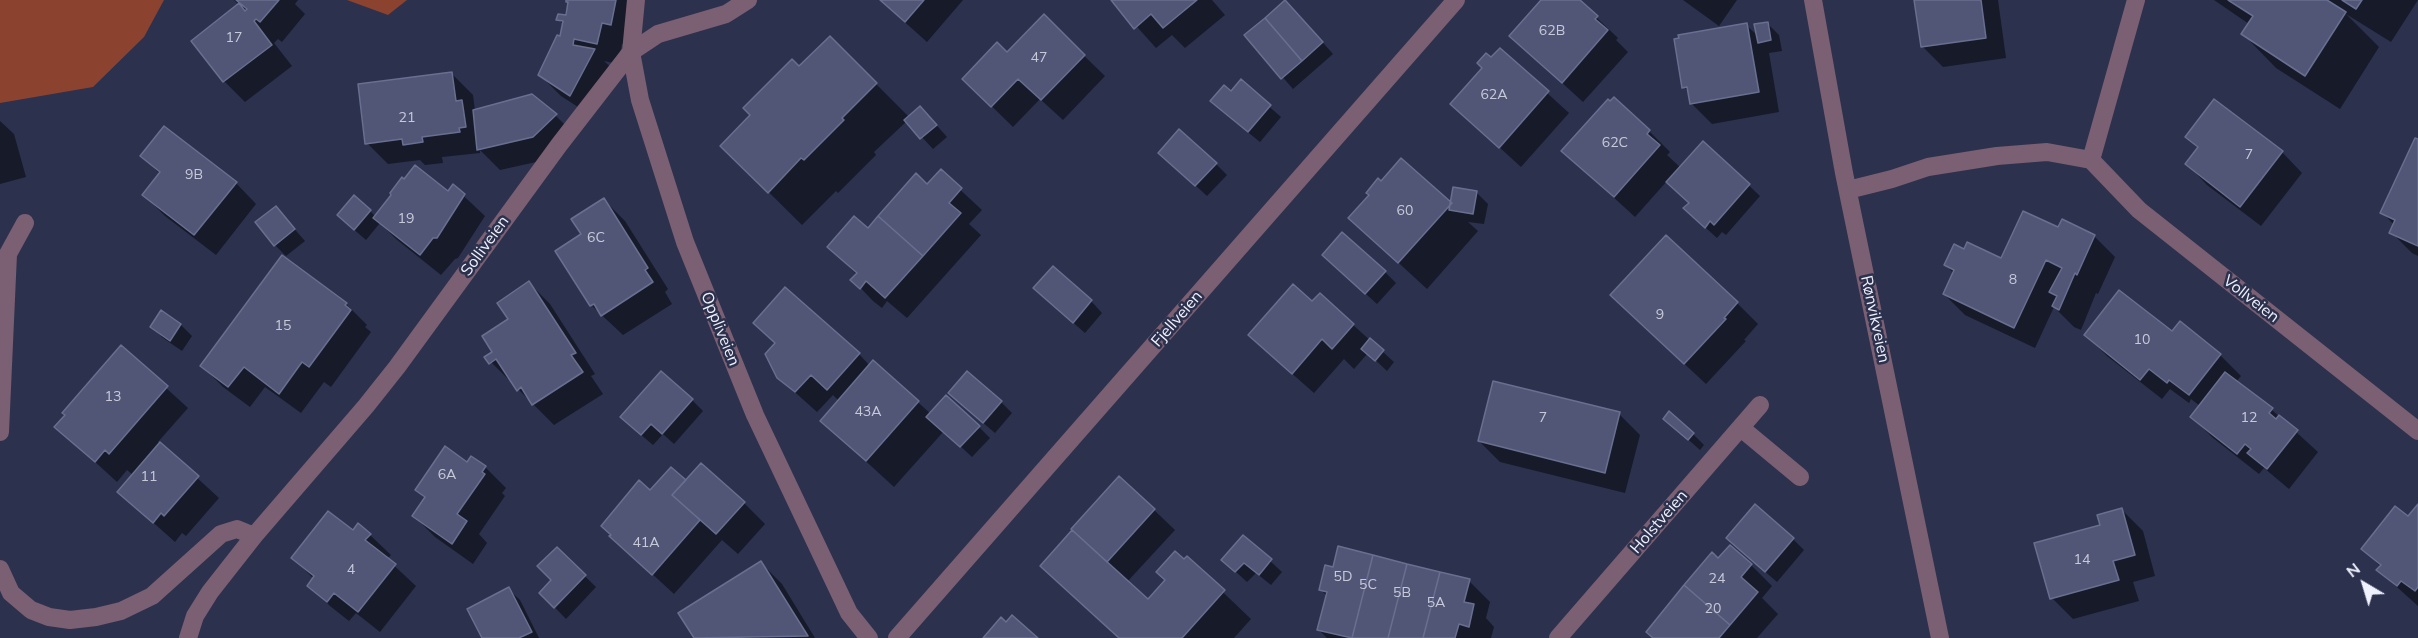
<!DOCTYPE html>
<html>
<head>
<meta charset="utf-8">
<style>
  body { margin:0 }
  #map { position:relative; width:2418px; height:638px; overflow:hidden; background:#2c314e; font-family:Mulish,sans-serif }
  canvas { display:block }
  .north { position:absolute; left:2334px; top:554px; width:60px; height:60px; -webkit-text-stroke:4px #2c314e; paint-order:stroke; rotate:322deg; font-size:16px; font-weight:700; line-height:24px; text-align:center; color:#eff1fc }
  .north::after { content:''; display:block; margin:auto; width:21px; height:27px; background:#eff1fc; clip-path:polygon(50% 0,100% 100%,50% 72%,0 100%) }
</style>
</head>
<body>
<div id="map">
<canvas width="2418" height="638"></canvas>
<div class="north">N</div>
</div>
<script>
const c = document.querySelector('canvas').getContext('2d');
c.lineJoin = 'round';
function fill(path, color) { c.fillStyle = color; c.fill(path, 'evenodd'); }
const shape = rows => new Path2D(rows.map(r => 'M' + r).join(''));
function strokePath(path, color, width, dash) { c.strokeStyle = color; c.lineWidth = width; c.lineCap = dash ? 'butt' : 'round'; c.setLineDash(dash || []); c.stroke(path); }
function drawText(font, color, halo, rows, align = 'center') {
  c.font = font + ' Mulish,sans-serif'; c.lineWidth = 5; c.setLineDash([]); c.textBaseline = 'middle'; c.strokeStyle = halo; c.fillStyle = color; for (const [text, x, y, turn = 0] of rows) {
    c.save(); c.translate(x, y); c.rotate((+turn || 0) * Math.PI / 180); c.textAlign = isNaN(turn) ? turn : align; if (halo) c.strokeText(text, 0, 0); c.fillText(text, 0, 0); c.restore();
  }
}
fill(shape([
  [0,0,164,0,144,37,93,87,0,103],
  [347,0,407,0,388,15]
]), '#8b432f');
fill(shape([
  [234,0,298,0,295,4,305,14,282,42,278,39,274,43,292,66,245,102,224,81,239,5],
  [568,0,641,0,631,46,622,44,618,64,604,61,615,71,592,116,561,96,540,75,561,38,564,25,558,19,567,17,569,4],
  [880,0,963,0,927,42],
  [1113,0,1212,0,1225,15,1185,48,1172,35,1156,48],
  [1543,0,1578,0,1618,38,1616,40,1628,52,1583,102,1511,36],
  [1683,0,1737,0,1719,26],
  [1916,0,1998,0,2006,58,1943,67,1922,46],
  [2214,0,2418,0,2391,42,2346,14,2379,47,2340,109,2276,68,2243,34,2249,24],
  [1286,1,1333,54,1293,89,1246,35],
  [1044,17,1105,76,1063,120,1040,99,1013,127,964,79,1007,54],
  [1767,23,1779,35,1782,51,1769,53,1779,112,1712,124,1691,103,1690,93,1684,87,1746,25,1758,36],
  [830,38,909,117,931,119,947,137,933,149,907,121,874,152,876,155,838,193,836,191,802,225,722,146],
  [1500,50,1569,113,1521,167,1452,104],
  [452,74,473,95,475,111,555,115,576,136,554,158,500,170,480,150,480,153,442,157,443,163,425,165,420,160,388,164,367,143],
  [1241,82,1281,117,1260,142,1223,112,1231,93],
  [0,121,14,134,26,177,0,184],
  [1649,131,1670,152,1667,155,1681,168,1704,143,1760,196,1726,235,1722,232,1717,238,1696,219,1691,203,1667,181,1635,217,1563,151],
  [2187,137,2282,152,2302,173,2261,226,2207,185,2187,164,2199,149],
  [2418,141,2418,256,2412,253,2391,232,2394,225,2382,212],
  [142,156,236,183,256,204,216,255,165,216,144,195,160,174],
  [1401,160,1455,208,1476,192,1488,204,1484,224,1468,222,1478,231,1427,289,1350,218],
  [1172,164,1216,164,1227,175,1207,196],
  [941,172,982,210,969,224,981,235,907,318,887,301,882,308,873,301,853,280,857,275,829,247,868,230,928,186],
  [453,186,485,216,458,258,455,259,441,275,396,239,380,223,366,240,350,226,370,211,376,217,448,193],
  [604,200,625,221,668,289,665,292,672,304,623,335,591,305,583,235],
  [276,208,305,241,286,256,275,245],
  [2062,221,2094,236,2115,257,2098,294,2096,293,2081,330,2074,327,2054,307,2035,348,1965,315,1944,294,1954,274,1946,265,1965,251,2002,260,2059,229],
  [1335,266,1385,272,1396,283,1377,304],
  [529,283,550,304,595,374,591,376,603,394,554,425,486,357,494,352],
  [1320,295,1394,362,1387,371,1368,353,1354,369,1344,359,1314,393,1271,355],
  [1046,299,1091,301,1102,313,1085,333],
  [1737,303,1758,324,1744,340,1746,341,1706,384,1633,316],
  [346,304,367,325,365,327,371,332,331,387,324,382,301,413,265,387,250,407,223,387,202,366],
  [162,312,181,325,192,336,182,351,163,338,152,327],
  [755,323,859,354,870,366,873,362,931,414,979,427,990,438,972,457,944,431,894,487,822,421,839,401,833,395,817,412,778,377,776,344],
  [2172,333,2220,355,2241,376,2236,382,2272,410,2318,452,2289,489,2264,468,2259,474,2213,438,2192,417,2200,406,2191,399,2189,403,2170,389,2162,399,2107,356,2086,335],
  [121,347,188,408,158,442,219,498,186,536,182,533,175,542,119,492,133,475,127,470,117,482,57,427],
  [692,400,703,411,674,444,663,434,653,445,633,428],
  [1001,402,1012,413,995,433,961,404],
  [1619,414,1640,435,1625,493,1500,462,1479,441],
  [1665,419,1693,434,1704,445,1700,450],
  [467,464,485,467,506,488,502,493,505,496,479,534,487,543,473,564,435,537,414,516,426,499,417,490],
  [686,482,744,503,765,524,738,554,722,540,674,594,611,536,650,492],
  [2418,506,2418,606,2378,570,2381,567,2363,549,2408,518],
  [1154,510,1175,530,1127,582,1148,601,1187,558,1251,619,1234,638,1119,638,1042,566,1074,530],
  [2122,510,2143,531,2155,576,2133,582,2139,601,2073,619,2052,598,2102,526],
  [353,532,370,535,391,555,387,559,416,586,380,632,356,613,349,621,330,606,309,585,314,579,293,558],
  [1244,537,1282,572,1271,585,1256,573,1247,582,1223,560],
  [1793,539,1804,550,1777,582,1739,549],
  [557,549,596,587,566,619,541,593,554,580],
  [1712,554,1719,560,1751,565,1772,586,1762,598,1778,614,1757,638,1654,638,1648,631,1657,618],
  [761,563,782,584,815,638,696,638,681,614],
  [1469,581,1490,602,1486,618,1494,627,1491,638,1327,638,1318,629,1327,596,1321,590],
  [508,589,520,600,539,638,483,638]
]), '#0007');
const building = shape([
  [236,0,279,0,260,22,256,19,254,21,272,45,223,82,191,41,239,3,245,11,247,9,236,0],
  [566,0,616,0,611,25,602,23,597,44,574,39,573,45,595,49,570,96,538,75,557,35,560,36,563,21,556,20,558,14,566,15,568,2,566,2,566,0],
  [880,0,924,0,905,22,880,0],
  [1111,0,1197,0,1163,28,1151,14,1134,29,1111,0],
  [1285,0,1323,42,1302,61,1265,18,1285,0],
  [1541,0,1580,0,1598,16,1595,19,1608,30,1562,83,1509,36,1541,0],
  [1914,0,1981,0,1986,38,1921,47,1914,0],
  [2228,0,2327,0,2346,12,2305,76,2241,34,2253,16,2228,0],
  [2342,0,2362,0,2356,9,2342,0],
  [1044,14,1085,55,1041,100,1018,79,991,107,962,79,997,42,1007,52,1044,14],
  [1265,18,1302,61,1281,79,1244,35,1265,18],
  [1768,22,1771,40,1758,43,1754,24,1768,22],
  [1747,23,1759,92,1690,104,1687,87,1682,88,1674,39,1679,38,1678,35,1747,23],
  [830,36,877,83,842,118,844,120,804,160,801,158,768,193,720,146,750,115,743,108,792,59,799,66,830,36],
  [1500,48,1549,91,1499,148,1450,104,1482,68,1477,63,1486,53,1491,57,1500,48],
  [452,72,456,101,462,100,466,127,459,128,460,132,422,137,423,142,403,145,402,139,365,144,358,84,452,72],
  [1241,79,1271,105,1248,132,1210,101,1224,85,1231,91,1241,79],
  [532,94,557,114,533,137,477,150,473,110,532,94],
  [1614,97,1650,130,1647,134,1660,145,1614,197,1561,151,1608,99,1610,101,1614,97],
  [2214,99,2283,151,2240,207,2185,164,2198,147,2185,137,2214,99],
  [920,106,937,125,920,139,904,120,920,106],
  [164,126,237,182,194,235,142,195,160,172,140,156,164,126],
  [1179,129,1217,163,1195,186,1158,153,1179,129],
  [2415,138,2418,139,2418,246,2389,233,2395,220,2380,213,2415,138],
  [1703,141,1750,184,1714,225,1710,221,1705,228,1683,208,1689,203,1666,182,1703,141],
  [1401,158,1452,203,1398,263,1348,218,1369,195,1366,193,1378,178,1381,181,1401,158],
  [415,165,448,191,453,184,465,194,437,238,433,238,420,255,373,218,391,195,390,193,402,177,404,179,415,165],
  [941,169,962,188,949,203,961,213,923,256,878,216,916,173,927,184,941,169],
  [1453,187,1477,191,1473,214,1449,210,1453,187],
  [354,195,371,210,354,230,337,215,354,195],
  [604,198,648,268,645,270,653,282,601,316,594,304,590,306,555,251,581,234,571,219,604,198],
  [276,206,295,229,274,246,255,222,276,206],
  [2023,211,2058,227,2062,219,2095,235,2077,275,2075,273,2059,310,2052,306,2057,296,2049,292,2062,268,2046,260,2014,328,1943,294,1954,270,1944,265,1954,244,1964,249,1967,242,2001,258,2023,211],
  [854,216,868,228,878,216,923,256,885,298,866,281,860,289,850,280,857,273,827,247,854,216],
  [1342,232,1386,271,1365,294,1322,255,1342,232],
  [1666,235,1738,302,1724,318,1726,319,1684,364,1610,295,1666,235],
  [282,255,347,303,345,305,351,310,309,367,302,362,279,394,244,367,228,387,200,366,282,255],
  [1053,266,1092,300,1073,323,1033,288,1053,266],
  [529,281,576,353,571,355,583,372,532,405,521,387,517,391,496,359,489,364,484,357,492,352,482,336,508,319,497,303,529,281],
  [1293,284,1312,301,1320,293,1354,324,1332,349,1322,339,1292,374,1248,335,1293,284],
  [785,287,860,353,827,390,811,375,795,392,777,378,765,354,775,343,753,323,785,287],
  [2119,290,2172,331,2180,321,2221,354,2189,395,2169,380,2167,383,2149,369,2140,380,2084,335,2119,290],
  [161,310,181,324,170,341,150,327,161,310],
  [1370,338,1384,350,1375,361,1361,349,1370,338],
  [121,345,168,386,109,454,105,450,95,462,54,427,65,415,62,413,121,345],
  [873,360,919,401,866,461,820,421,873,360],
  [661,371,693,399,662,434,651,424,641,435,620,417,661,371],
  [967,371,1002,401,983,423,948,393,967,371],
  [2225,372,2273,408,2269,413,2276,419,2279,415,2298,430,2267,469,2247,453,2251,449,2245,444,2237,454,2190,417,2225,372],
  [1493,381,1620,412,1605,473,1478,441,1493,381],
  [946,395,980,426,960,447,926,417,946,395],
  [1669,411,1694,433,1688,440,1663,419,1669,411],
  [160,442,199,476,164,516,161,513,153,523,117,492,160,442],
  [445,446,467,462,471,456,486,466,482,472,485,474,457,514,467,521,452,544,412,516,425,497,415,490,445,446],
  [701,463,745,502,716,534,672,495,701,463],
  [671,467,686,480,672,495,700,520,652,575,609,536,611,535,601,526,639,480,650,490,671,467],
  [1119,476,1155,509,1107,562,1071,529,1119,476],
  [1755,504,1794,538,1765,572,1726,538,1755,504],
  [2418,504,2418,587,2415,591,2401,581,2397,586,2376,570,2381,565,2361,549,2395,506,2408,516,2418,504],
  [2122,508,2135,555,2113,561,2119,580,2050,599,2034,543,2100,525,2097,515,2122,508],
  [328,511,353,530,358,523,371,534,365,540,396,564,358,612,334,593,327,602,307,586,314,576,291,558,328,511],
  [1072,530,1148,599,1165,580,1156,572,1175,551,1184,559,1187,556,1225,590,1182,638,1119,638,1040,566,1072,530],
  [1243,535,1272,559,1259,575,1244,563,1235,572,1221,560,1243,535],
  [1730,545,1752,564,1741,577,1758,592,1730,625,1684,585,1712,552,1718,558,1730,545],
  [1338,546,1373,555,1352,638,1317,630,1327,592,1319,590,1325,565,1333,567,1338,546],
  [557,547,586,575,554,608,539,593,551,580,537,566,557,547],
  [1373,555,1407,564,1388,638,1352,638,1373,555],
  [761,561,808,636,694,638,678,613,761,561],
  [1407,564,1440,572,1423,638,1388,638,1407,564],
  [1440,572,1470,579,1464,602,1474,604,1469,627,1459,624,1455,638,1423,638,1440,572],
  [1684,585,1730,625,1719,638,1653,638,1646,632,1684,585],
  [509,587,532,632,519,638,482,638,467,609,509,587],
  [1012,615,1038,638,983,638,1001,617,1006,622,1012,615]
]);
fill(building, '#515676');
strokePath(building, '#696f90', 1.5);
strokePath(shape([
  [636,0,631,52,640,100,685,242,755,415,849,613,869,638],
  [1813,0,1844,173,1940,638],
  [2136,0,2091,160,2139,210,2418,431],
  [1848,190,1892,179,1928,167,1997,156,2047,152,2091,160],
  [1741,428,1800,477],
  [0,432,8,254,25,223],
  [0,569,11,593,31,610,49,617,70,620,96,617,121,611,152,596,221,534,237,529,254,536],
  [188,638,195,616,210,592,254,536,366,406,397,367,559,145,631,52,658,34,726,14,748,0],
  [897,638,1456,0],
  [1558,638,1760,405]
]), '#7b5f73', 18);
drawText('14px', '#c8cada', null, [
  ["62B",1552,31],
  ["17",234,38],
  ["47",1039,58],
  ["62A",1494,95],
  ["21",407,118],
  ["62C",1615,143],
  ["7",2249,155],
  ["9B",194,175],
  ["60",1405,211],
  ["19",406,219],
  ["6C",596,238],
  ["8",2013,280],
  ["9",1660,315],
  ["15",283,326],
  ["10",2142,340],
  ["13",113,397],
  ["43A",868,412],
  ["7",1543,418],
  ["12",2249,418],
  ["6A",447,475],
  ["11",149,477],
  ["41A",646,543],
  ["14",2082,560],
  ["4",351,570],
  ["5D",1343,577],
  ["24",1717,579],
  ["5C",1368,585],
  ["5B",1402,593],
  ["5A",1436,603],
  ["20",1713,609]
]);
drawText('16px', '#eff1fc', '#2c314e', [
  ["Solliveien",485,246,-54],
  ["Vollveien",2251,299,38],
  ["Fjellveien",1177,319,-49],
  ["Rønvikveien",1875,319,78],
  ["Oppliveien",720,329,68],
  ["Holstveien",1659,522,-49]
]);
</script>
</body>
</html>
